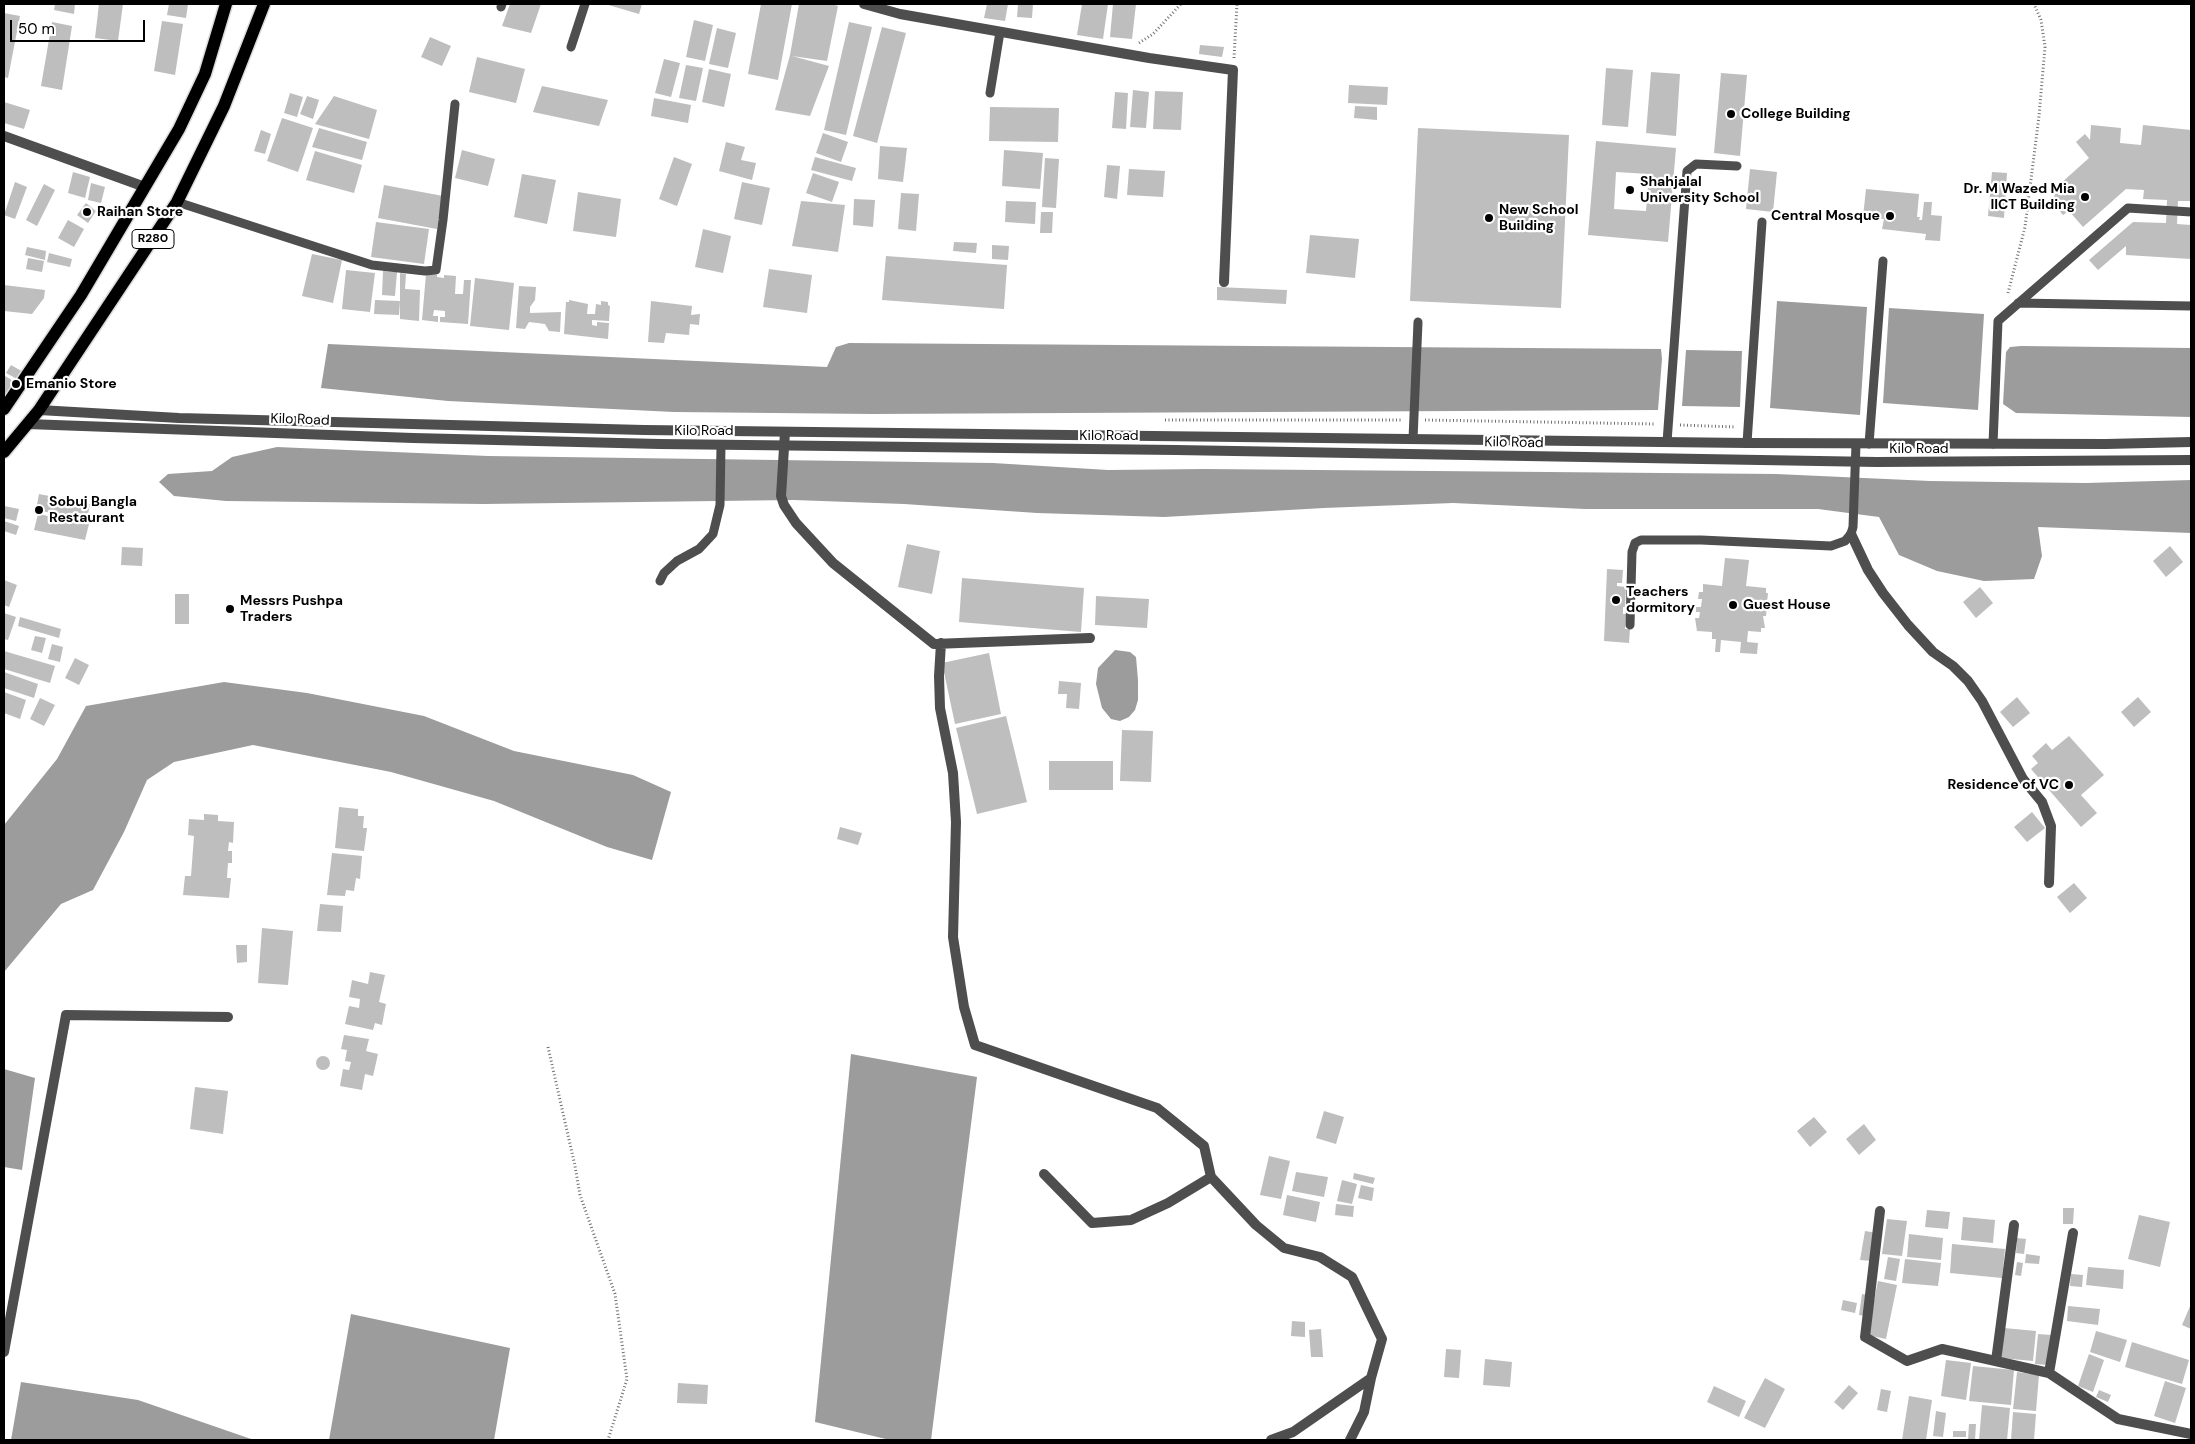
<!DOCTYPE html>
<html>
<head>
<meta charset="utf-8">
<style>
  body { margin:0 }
  #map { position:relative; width:2195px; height:1444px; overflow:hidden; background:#fff; font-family:"DM Sans",sans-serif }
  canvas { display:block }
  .frame { position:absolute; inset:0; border:5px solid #000; pointer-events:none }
  .scale { position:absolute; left:10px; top:20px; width:135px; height:22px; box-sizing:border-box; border:2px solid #000; border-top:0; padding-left:6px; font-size:15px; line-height:18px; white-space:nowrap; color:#000; -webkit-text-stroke:4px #fff; paint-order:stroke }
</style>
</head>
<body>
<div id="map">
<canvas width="2195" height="1444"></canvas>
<div class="frame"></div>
<div class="scale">50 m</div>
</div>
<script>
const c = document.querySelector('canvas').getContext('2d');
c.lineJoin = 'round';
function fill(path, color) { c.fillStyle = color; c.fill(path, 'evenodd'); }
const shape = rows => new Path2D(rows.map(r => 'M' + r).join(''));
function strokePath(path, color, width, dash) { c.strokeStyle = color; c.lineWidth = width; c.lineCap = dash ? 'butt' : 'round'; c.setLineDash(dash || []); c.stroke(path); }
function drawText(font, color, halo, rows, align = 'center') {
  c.font = font + ' "DM Sans",sans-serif'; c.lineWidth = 4.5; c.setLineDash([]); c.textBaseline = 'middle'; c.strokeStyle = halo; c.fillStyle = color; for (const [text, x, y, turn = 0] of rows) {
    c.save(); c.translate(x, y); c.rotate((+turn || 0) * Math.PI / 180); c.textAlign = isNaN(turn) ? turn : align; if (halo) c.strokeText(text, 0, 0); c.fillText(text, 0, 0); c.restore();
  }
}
fill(shape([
  [1777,301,1867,307,1860,415,1770,408],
  [1889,308,1984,314,1978,410,1883,403],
  [849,343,1661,349,1662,359,1658,410,873,414,674,412,448,401,321,388,328,344,827,367,836,347],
  [2021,346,2191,348,2191,417,2016,413,2003,404,2006,352,2010,347],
  [1686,350,1742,351,1740,407,1682,406],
  [277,447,488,456,993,463,1108,470,1205,469,1776,474,1930,481,2002,482,2086,483,2191,480,2191,533,2038,527,2042,556,2034,579,1984,581,1937,571,1899,555,1879,517,1818,509,1585,509,1453,503,1324,508,1164,517,1037,513,904,504,794,500,484,504,226,501,174,496,159,482,168,474,212,471,232,457],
  [1115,650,1130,652,1136,657,1138,680,1138,700,1135,710,1129,717,1120,721,1111,719,1102,708,1096,684,1098,668],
  [224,682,307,693,424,716,514,751,633,775,671,792,652,860,607,847,494,801,391,772,253,745,174,762,147,780,124,832,93,890,61,904,4,972,4,825,57,759,86,706],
  [851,1054,977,1077,931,1440,890,1440,815,1422],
  [4,1069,35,1078,22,1170,4,1167],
  [351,1314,510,1348,494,1440,329,1440],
  [21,1382,138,1400,254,1440,11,1440]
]), '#9c9c9c');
fill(shape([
  [55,4,75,4,74,14,54,10],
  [99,4,123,4,118,41,95,38],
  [169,4,188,4,186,18,167,15],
  [510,4,541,4,531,33,502,26],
  [605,4,642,4,639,14],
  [761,4,792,4,778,80,748,74],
  [799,4,831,4,838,6,827,61,792,56,829,66,810,116,775,110,790,55],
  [987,4,1008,4,1005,21,984,18],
  [1018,4,1033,4,1032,18,1017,17],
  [1082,4,1108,4,1103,39,1077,35],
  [1113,4,1136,4,1132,39,1110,37],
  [4,13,20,16,8,78,4,77],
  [694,20,713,25,705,61,686,57],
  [162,21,183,24,175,75,154,71],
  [52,22,72,26,62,90,41,86],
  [849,22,872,27,846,135,824,130],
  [882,27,906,33,877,143,853,136],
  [717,28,736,33,728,68,709,64],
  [430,37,451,46,442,66,421,57],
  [1200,45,1224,47,1222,57,1199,54],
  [477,57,525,69,516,103,469,92],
  [664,59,680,63,671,97,655,93],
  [686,65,703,68,696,101,679,98],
  [1606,68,1633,70,1628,127,1602,125],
  [709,69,731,74,724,107,702,102],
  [1651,72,1680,74,1676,136,1646,133],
  [1721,73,1747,75,1740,156,1714,153],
  [1349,85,1388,87,1387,105,1348,103],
  [542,86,608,100,599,126,533,112],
  [1133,90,1149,92,1146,128,1130,127],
  [1155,91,1183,92,1181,130,1153,129],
  [1115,92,1128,93,1126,129,1112,128],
  [290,93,303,97,297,117,284,113],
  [307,96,319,100,313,119,300,114],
  [334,96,377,110,369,139,315,124],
  [654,98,691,105,688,123,651,116],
  [4,102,30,110,24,129,4,123],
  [1355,106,1377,107,1377,120,1354,118],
  [990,107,1059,108,1058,142,989,141],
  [282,118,313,128,298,172,267,161],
  [2091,125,2121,128,2120,143,2141,145,2143,125,2191,130,2191,201,2178,201,2177,224,2191,225,2191,259,2126,255,2126,246,2098,270,2089,260,2133,222,2166,223,2167,200,2143,199,2144,190,2126,189,2083,227,2069,211,2063,215,2050,200,2055,196,2051,192,2089,158,2076,142,2085,134,2090,140],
  [319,128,367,142,362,160,312,147],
  [1418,128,1569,135,1561,308,1410,301],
  [261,130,271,134,265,154,254,151],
  [823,133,848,142,841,162,816,153],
  [1596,141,1676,148,1668,242,1588,235],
  [1616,172,1649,174,1646,211,1614,209],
  [726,142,745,147,741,160,756,163,752,180,719,171],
  [880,146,907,148,903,182,878,179],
  [462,150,495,159,488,186,455,178],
  [1004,150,1043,153,1040,189,1002,186],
  [315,151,362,165,354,193,306,180],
  [674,157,692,164,677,206,659,199],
  [815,157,856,168,852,181,811,170],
  [1045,158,1059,159,1056,208,1042,207],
  [1107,165,1120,166,1117,199,1104,197],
  [1129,169,1165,171,1163,197,1127,195],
  [1750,169,1777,172,1773,212,1746,209],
  [73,172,90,177,85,198,68,193],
  [1992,172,2007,173,2004,218,1988,216],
  [813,173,839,182,832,202,806,193],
  [522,174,556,180,547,224,514,217],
  [15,182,27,187,15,219,4,215],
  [742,182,770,188,762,225,734,219],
  [91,183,105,187,101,203,88,200],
  [44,184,55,190,37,226,26,220],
  [384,185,443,196,437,229,378,218],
  [1866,189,1919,194,1917,217,1920,217,1919,220,1922,220,1924,202,1932,202,1931,215,1942,216,1940,241,1925,240,1926,234,1882,229,1884,219,1863,217],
  [578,192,621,199,616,237,573,231],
  [901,193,919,194,916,231,898,229],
  [854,199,875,200,873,227,853,225],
  [801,201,845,205,838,252,792,246],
  [1006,201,1036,202,1035,224,1005,222],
  [86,203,96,211,88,223,77,215],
  [1041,212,1053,212,1052,233,1040,233],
  [68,220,84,229,74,247,58,238],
  [376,222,429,229,424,264,371,257],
  [703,229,731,236,723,273,695,267],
  [1310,235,1359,239,1355,278,1306,273],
  [954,242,977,243,976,253,953,251],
  [992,245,1009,246,1008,260,992,259],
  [27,247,46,251,45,260,25,255],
  [49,253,72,259,70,267,47,262],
  [312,254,342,260,333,303,302,296],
  [886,256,1007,265,1004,309,882,300],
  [28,258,44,261,42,272,26,269],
  [769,269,812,275,807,313,763,307],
  [346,270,375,273,370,312,342,309],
  [383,271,397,272,395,296,382,295],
  [400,273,406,274,405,289,420,290,419,321,400,319],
  [426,274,437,275,437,277,444,278,444,275,456,276,455,294,463,294,464,280,471,280,468,324,440,322,440,317,445,317,445,311,434,310,433,316,438,316,438,322,422,320],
  [475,278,514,283,509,330,470,326],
  [4,285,45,290,44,298,32,314,4,311],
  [519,286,536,287,535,300,530,307,530,313,561,312,560,332,549,331,545,324,529,322,525,329,516,328],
  [1217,287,1287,290,1286,304,1217,300],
  [375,300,400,301,399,315,374,314],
  [569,300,588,304,587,314,595,314,596,304,601,305,601,301,608,302,608,305,610,306,609,321,592,320,592,325,597,326,597,322,609,323,608,339,564,334,566,302,569,302],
  [651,301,692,306,691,315,700,314,699,325,690,324,689,335,666,333,664,343,648,342],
  [11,365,25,373,21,381,6,373],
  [5,376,17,383,9,398,4,395],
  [39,494,90,504,87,520,36,510],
  [4,506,19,509,16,521,4,518],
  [38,514,89,524,85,540,34,530],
  [4,521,19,526,16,535,4,531],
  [907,544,940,551,932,594,898,587],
  [2170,546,2183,562,2166,577,2153,561],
  [122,547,143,548,142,566,121,565],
  [1725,558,1749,560,1746,586,1766,588,1766,593,1768,593,1767,603,1765,602,1764,607,1767,607,1766,616,1763,616,1765,628,1761,628,1761,632,1748,631,1747,642,1758,643,1757,654,1740,653,1741,642,1721,640,1720,652,1715,652,1716,639,1712,639,1712,632,1697,631,1695,618,1699,618,1700,612,1696,612,1696,607,1701,607,1702,599,1698,599,1699,592,1703,592,1703,584,1722,586],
  [1607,569,1623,570,1622,583,1617,583,1617,586,1626,587,1625,607,1623,607,1623,614,1626,614,1625,629,1630,629,1629,643,1604,641],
  [962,578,1084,588,1081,632,959,622],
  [4,580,17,585,9,607,4,605],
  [1980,587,1993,603,1976,618,1963,602],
  [175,594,189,594,189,624,175,624],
  [1096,596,1149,599,1147,628,1095,625],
  [4,613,16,617,8,640,4,639],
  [20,617,61,629,59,638,18,626],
  [35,636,46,638,42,653,31,650],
  [52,644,63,647,60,662,48,659],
  [4,651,55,666,50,683,4,669],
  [989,653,1001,714,955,724,942,663],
  [75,658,89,665,79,685,65,678],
  [4,672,38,684,34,698,4,688],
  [1059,681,1081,683,1079,709,1066,708,1067,694,1058,694],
  [4,692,26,700,20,719,4,713],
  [2017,697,2030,713,2013,727,2000,712],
  [2138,697,2151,712,2134,727,2121,712],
  [40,698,55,705,44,726,30,719],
  [1006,716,1027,802,977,814,956,728],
  [1122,730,1153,731,1151,782,1120,781],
  [2069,736,2104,775,2081,795,2097,813,2081,827,2031,769,2038,763,2032,756,2046,743,2052,750],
  [1049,761,1113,761,1113,790,1049,790],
  [339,807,358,809,358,816,364,816,363,828,367,828,364,851,335,848],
  [2032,812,2045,828,2027,842,2014,827],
  [204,814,218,815,218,821,234,822,233,843,229,842,228,851,232,851,232,863,228,863,227,878,231,878,229,898,183,895,185,876,191,876,194,836,188,835,189,819,204,820],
  [840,827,862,833,858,845,837,839],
  [332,853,362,856,360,879,356,878,354,891,346,890,345,896,327,895],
  [2074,883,2087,898,2070,913,2057,897],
  [320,904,343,906,341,932,317,931],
  [262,928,293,931,288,985,258,983],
  [236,945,247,945,247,962,237,963],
  [370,972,385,975,379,1002,386,1004,382,1025,375,1023,373,1030,345,1024,349,1006,359,1008,360,999,349,997,352,980,368,984],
  [344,1035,369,1039,366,1051,378,1054,373,1076,365,1074,362,1090,340,1086,343,1069,349,1070,351,1062,345,1061,347,1050,341,1049],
  '316 1063a7 7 0 1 1 14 0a7 7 0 1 1-14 0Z',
  [195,1087,228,1091,223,1134,190,1129],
  [1324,1111,1344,1117,1336,1144,1316,1138],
  [1814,1117,1827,1132,1810,1147,1797,1131],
  [1864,1124,1876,1140,1859,1155,1846,1139],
  [1269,1156,1290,1161,1281,1199,1260,1195],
  [1296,1172,1328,1177,1324,1197,1292,1191],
  [1354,1173,1375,1178,1373,1184,1353,1179],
  [1342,1180,1357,1184,1352,1204,1337,1201],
  [1361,1185,1374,1188,1372,1201,1358,1198],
  [1287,1195,1320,1202,1316,1222,1283,1215],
  [1336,1204,1354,1206,1353,1217,1335,1215],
  [2063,1208,2074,1208,2073,1224,2063,1224],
  [1927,1210,1950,1212,1948,1229,1925,1227],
  [2139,1215,2170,1222,2160,1267,2128,1259],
  [1963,1217,1995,1220,1993,1243,1961,1240],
  [1887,1219,1907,1221,1902,1256,1882,1254],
  [1865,1231,1877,1233,1872,1261,1860,1260],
  [1909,1234,1943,1238,1941,1260,1907,1257],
  [2017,1238,2026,1239,2024,1254,2016,1253],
  [1952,1244,2005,1249,2002,1278,1950,1273],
  [2026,1254,2040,1256,2039,1264,2025,1263],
  [1888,1257,1900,1259,1896,1281,1884,1279],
  [1905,1259,1941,1263,1938,1286,1902,1283],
  [2017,1262,2023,1263,2021,1276,2015,1275],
  [2088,1267,2124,1270,2123,1289,2086,1285],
  [2071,1274,2083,1275,2082,1287,2070,1286],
  [1878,1281,1897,1285,1886,1339,1867,1335],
  [1862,1294,1868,1295,1866,1316,1859,1315],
  [1843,1300,1857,1303,1855,1313,1841,1310],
  [2191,1304,2191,1329,2182,1325],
  [2068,1306,2100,1309,2098,1325,2067,1321],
  [1292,1321,1305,1322,1305,1337,1291,1336],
  [2004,1328,2036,1331,2033,1361,2001,1358],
  [1321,1329,1323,1357,1311,1357,1309,1330],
  [2096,1331,2127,1340,2120,1362,2090,1352],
  [2038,1334,2051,1335,2048,1365,2035,1364],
  [2132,1342,2189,1360,2182,1384,2125,1367],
  [1446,1349,1461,1350,1459,1378,1444,1377],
  [2089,1354,2104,1360,2093,1392,2078,1386],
  [1485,1359,1512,1362,1510,1387,1483,1385],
  [1946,1360,1971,1363,1966,1400,1941,1396],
  [1973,1366,2014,1370,2011,1405,1969,1401],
  [2017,1372,2039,1375,2036,1411,2013,1409],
  [1765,1378,1785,1389,1765,1428,1744,1418],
  [2165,1381,2186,1388,2175,1423,2154,1416],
  [678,1383,708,1385,707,1404,677,1403],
  [1849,1385,1858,1393,1843,1410,1834,1402],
  [1714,1386,1746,1401,1739,1417,1707,1402],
  [1881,1389,1891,1391,1887,1412,1877,1410],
  [2099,1390,2111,1395,2108,1402,2096,1397],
  [1909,1396,1932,1400,1926,1440,1902,1440],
  [1982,1405,2010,1408,2007,1440,1979,1440],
  [1936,1411,1946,1413,1943,1437,1933,1436],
  [2013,1412,2036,1414,2034,1440,2011,1440],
  [1969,1424,1976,1424,1975,1440,1968,1440],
  [1953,1431,1966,1431,1966,1437,1953,1437]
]), '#bebebe');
const primary = shape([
  [4,409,81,295,179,129,205,74,226,4],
  [4,452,39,410,177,202,224,106,264,4]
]);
strokePath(primary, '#dbdbdb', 15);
strokePath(shape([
  [1139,43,1153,34,1181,4],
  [1234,58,1237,4],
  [2008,293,2025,227,2039,116,2045,47,2041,20,2034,4],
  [1165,420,1401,420],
  [1425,420,1656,424],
  [1680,425,1736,427],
  [548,1047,575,1166,580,1195,615,1294,627,1379,608,1440]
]), '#707070', 3, [1, 2.5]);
strokePath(shape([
  [501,7,502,4],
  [571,47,585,4],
  [990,93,1000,32],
  [177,202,372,265,425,271,436,270,443,220,455,104],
  [2018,303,2191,306],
  [1667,442,1687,171,1696,164,1737,166],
  [1747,443,1762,222],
  [1869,444,1883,261],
  [1993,444,1998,321,2128,208,2191,212],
  [660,581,664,573,677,561,699,549,713,534,720,505,721,445],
  [1630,625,1632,552,1635,543,1641,540,1701,540,1831,546,1845,541,1851,534,1853,527,1856,444]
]), '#4e4e4e', 9);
strokePath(shape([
  [864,4,900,14,1149,58,1233,70,1224,282],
  [4,136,145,187],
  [785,432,781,496,784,505,796,523,833,563,934,644,1090,638],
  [1851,534,1868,570,1883,593,1908,625,1933,652,1953,666,1968,681,1982,701,2023,779,2042,802,2051,826,2049,883],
  [941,643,939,676,940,708,953,773,956,822,953,937,964,1007,975,1045,1157,1108,1204,1146,1211,1177],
  [1044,1174,1092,1223,1131,1220,1168,1203,1211,1177,1256,1225,1284,1248,1320,1257,1352,1277,1382,1339,1371,1378,1293,1432,1271,1440],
  [1880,1211,1865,1337,1907,1361,1942,1349,2049,1373,2118,1419,2191,1434],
  [4,1352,66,1015,228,1017],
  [1996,1361,2014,1225],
  [2049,1373,2073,1233],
  [1350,1440,1364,1412,1371,1378]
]), '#4e4e4e', 10);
strokePath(shape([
  [39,410,179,418,644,430,1747,443,2106,444,2191,442],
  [27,424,413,438,660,444,1176,450,1877,462,2191,460]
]), '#4e4e4e', 10);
strokePath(primary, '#000', 12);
strokePath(shape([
  [1413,439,1418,322]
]), '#4e4e4e', 9);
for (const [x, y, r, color] of [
  [1731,114,5,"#000"],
  [1630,190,5,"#000"],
  [2085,197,5,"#000"],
  [87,212,5,"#000"],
  [1890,216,5,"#000"],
  [1489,218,5,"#000"],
  [16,384,5,"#000"],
  [39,510,5,"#000"],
  [1616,600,5,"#000"],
  [1733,605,5,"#000"],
  [230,609,5,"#000"],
  [2069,785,5,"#000"]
]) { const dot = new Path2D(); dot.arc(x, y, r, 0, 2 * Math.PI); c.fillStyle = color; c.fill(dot); strokePath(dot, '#fff', 2); }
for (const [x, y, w] of [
  [153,239,42]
]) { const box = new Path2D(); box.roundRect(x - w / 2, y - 9.5, w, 19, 4); c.fillStyle = '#fff'; c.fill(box); strokePath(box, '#000', 1); }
drawText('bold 12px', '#000', null, [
  ["R280",153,239]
]);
drawText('bold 14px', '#000', '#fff', [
  ["College Building",1741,114],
  ["Shahjalal",1640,182],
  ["University School",1640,198],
  ["Dr. M Wazed Mia",2075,189,"right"],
  ["IICT Building",2075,205,"right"],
  ["New School",1499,210],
  ["Building",1499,226],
  ["Raihan Store",97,212],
  ["Central Mosque",1880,216,"right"],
  ["Emanio Store",26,384],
  ["Sobuj Bangla",49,502],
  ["Restaurant",49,518],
  ["Teachers",1626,592],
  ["dormitory",1626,608],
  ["Messrs Pushpa",240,601],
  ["Traders",240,617],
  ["Guest House",1743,605],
  ["Residence of VC",2059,785,"right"]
], 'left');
drawText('14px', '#000', '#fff', [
  ["Kilo Road",300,420,2],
  ["Kilo Road",704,431],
  ["Kilo Road",1109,436],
  ["Kilo Road",1514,443,1],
  ["Kilo Road",1919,449]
]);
</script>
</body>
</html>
